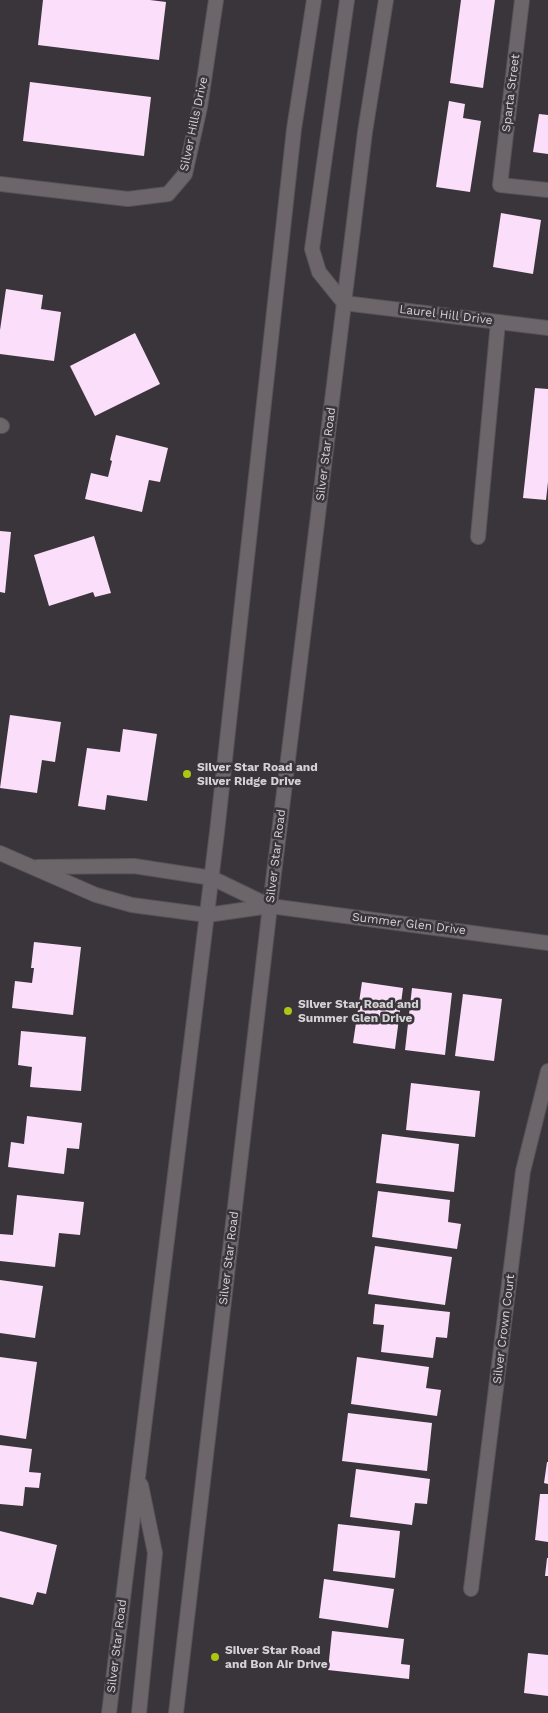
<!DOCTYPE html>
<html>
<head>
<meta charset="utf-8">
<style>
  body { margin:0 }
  canvas { display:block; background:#3a353a }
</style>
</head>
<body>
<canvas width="548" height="1713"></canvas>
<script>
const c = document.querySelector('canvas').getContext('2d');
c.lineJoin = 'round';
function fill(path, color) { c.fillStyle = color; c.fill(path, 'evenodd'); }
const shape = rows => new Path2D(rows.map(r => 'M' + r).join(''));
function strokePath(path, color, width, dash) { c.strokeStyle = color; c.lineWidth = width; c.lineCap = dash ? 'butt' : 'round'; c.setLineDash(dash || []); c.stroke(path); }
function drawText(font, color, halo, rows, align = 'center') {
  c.font = font + ' "Work Sans",sans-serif'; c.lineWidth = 5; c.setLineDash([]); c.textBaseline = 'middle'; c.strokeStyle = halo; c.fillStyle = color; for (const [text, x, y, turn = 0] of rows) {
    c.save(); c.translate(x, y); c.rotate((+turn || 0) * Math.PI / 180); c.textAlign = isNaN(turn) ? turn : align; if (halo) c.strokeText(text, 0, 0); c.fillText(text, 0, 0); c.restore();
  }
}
fill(shape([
  [43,0,150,0,166,2,159,60,38,45],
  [461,0,495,0,483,88,450,83],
  [30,82,151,97,144,156,23,141],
  [449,101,465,104,463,118,481,121,470,192,436,187],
  [539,114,548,115,548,154,533,152],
  [501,213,541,220,533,274,493,267],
  [6,289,43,295,41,309,61,312,54,361,0,354,0,330],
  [135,333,160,384,95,416,70,366],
  [535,388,548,389,548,482,546,500,523,498],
  [116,435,168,448,160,482,149,480,142,512,85,499,91,473,108,477,112,461,110,460],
  [0,531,11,532,5,593,0,592],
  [94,536,111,593,95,597,93,592,49,606,34,555],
  [10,715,61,722,55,762,42,760,37,793,0,788],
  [123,729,157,734,147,801,107,795,105,810,78,806,87,748,120,752],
  [34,942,81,947,73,1015,12,1008,15,981,32,983,34,968,31,968],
  [362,982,403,988,395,1049,353,1043],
  [412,988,452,993,445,1055,405,1050],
  [463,994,502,999,494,1061,455,1056],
  [21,1031,86,1037,81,1091,30,1087,32,1067,18,1065],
  [411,1083,480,1091,475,1137,406,1130],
  [27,1116,82,1123,79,1149,67,1148,64,1174,8,1167,11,1142,24,1144],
  [382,1134,459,1144,454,1192,376,1183],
  [378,1191,450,1200,448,1222,461,1224,457,1249,372,1237],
  [17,1195,84,1202,80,1235,59,1233,55,1267,0,1261,0,1234,13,1235],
  [375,1246,452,1257,445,1305,368,1294],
  [0,1280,43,1286,35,1338,0,1333],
  [375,1304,450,1312,447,1338,436,1337,433,1358,381,1352,384,1325,373,1324],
  [0,1357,37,1362,26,1439,0,1435],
  [357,1357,429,1367,426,1388,441,1390,437,1416,351,1404],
  [348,1413,432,1423,427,1471,342,1461],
  [0,1445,32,1449,29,1472,41,1473,39,1488,25,1487,23,1506,0,1504],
  [547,1462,548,1462,548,1484,544,1483],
  [356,1469,430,1479,427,1504,415,1503,412,1525,350,1517],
  [540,1494,548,1494,548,1542,535,1540],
  [338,1524,400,1531,395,1578,333,1571],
  [0,1531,57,1545,46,1594,37,1592,33,1605,0,1597],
  [547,1558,548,1558,548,1576,545,1576],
  [324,1579,394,1589,388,1628,319,1618],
  [332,1631,404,1639,401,1664,410,1665,409,1679,328,1670],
  [528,1653,548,1655,548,1696,524,1693]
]), '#fbdef9');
const service = shape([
  [522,0,500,185,548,190],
  [478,537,498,322]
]);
const minor = shape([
  [0,184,128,199,168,194,185,174,200,107,216,0],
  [344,303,548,328],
  [0,425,2,426],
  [0,853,96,895,132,905,207,915,270,906,548,943],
  [37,867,134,866,212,878,270,906],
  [471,1589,523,1171,548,1071]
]);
const secondary = shape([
  [344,303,319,272,312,249,347,0],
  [109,1713,217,832,294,129,314,0],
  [139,1713,155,1553,141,1485],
  [176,1713,270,906,365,132,386,0]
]);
strokePath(service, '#575357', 16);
strokePath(minor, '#575357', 16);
strokePath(secondary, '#575357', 16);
strokePath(service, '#6c666b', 14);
strokePath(minor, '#6c666b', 14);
strokePath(secondary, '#6c666b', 14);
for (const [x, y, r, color] of [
  [187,774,5,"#acc612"],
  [288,1011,5,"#acc612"],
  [215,1657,5,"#acc612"]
]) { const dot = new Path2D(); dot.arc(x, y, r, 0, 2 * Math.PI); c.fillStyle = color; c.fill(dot); strokePath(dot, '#3a353a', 2); }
drawText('12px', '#d4d1d4', '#3a353a', [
  ["Sparta Street",511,93,-83],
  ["Silver Hills Drive",194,124,-78],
  ["Laurel Hill Drive",446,315,7],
  ["Silver Star Road",326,454,-83],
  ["Silver Star Road",276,856,-83],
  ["Summer Glen Drive",409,924,7],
  ["Silver Star Road",229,1258,-83],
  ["Silver Crown Court",504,1329,-83],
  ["Silver Star Road",117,1646,-83]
]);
drawText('bold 12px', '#d4d1d4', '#3a353a', [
  ["Silver Star Road and",197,767],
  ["Silver Ridge Drive",197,781],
  ["Silver Star Road and",298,1004],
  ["Summer Glen Drive",298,1018],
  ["Silver Star Road",225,1650],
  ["and Bon Air Drive",225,1664]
], 'left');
</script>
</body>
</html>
